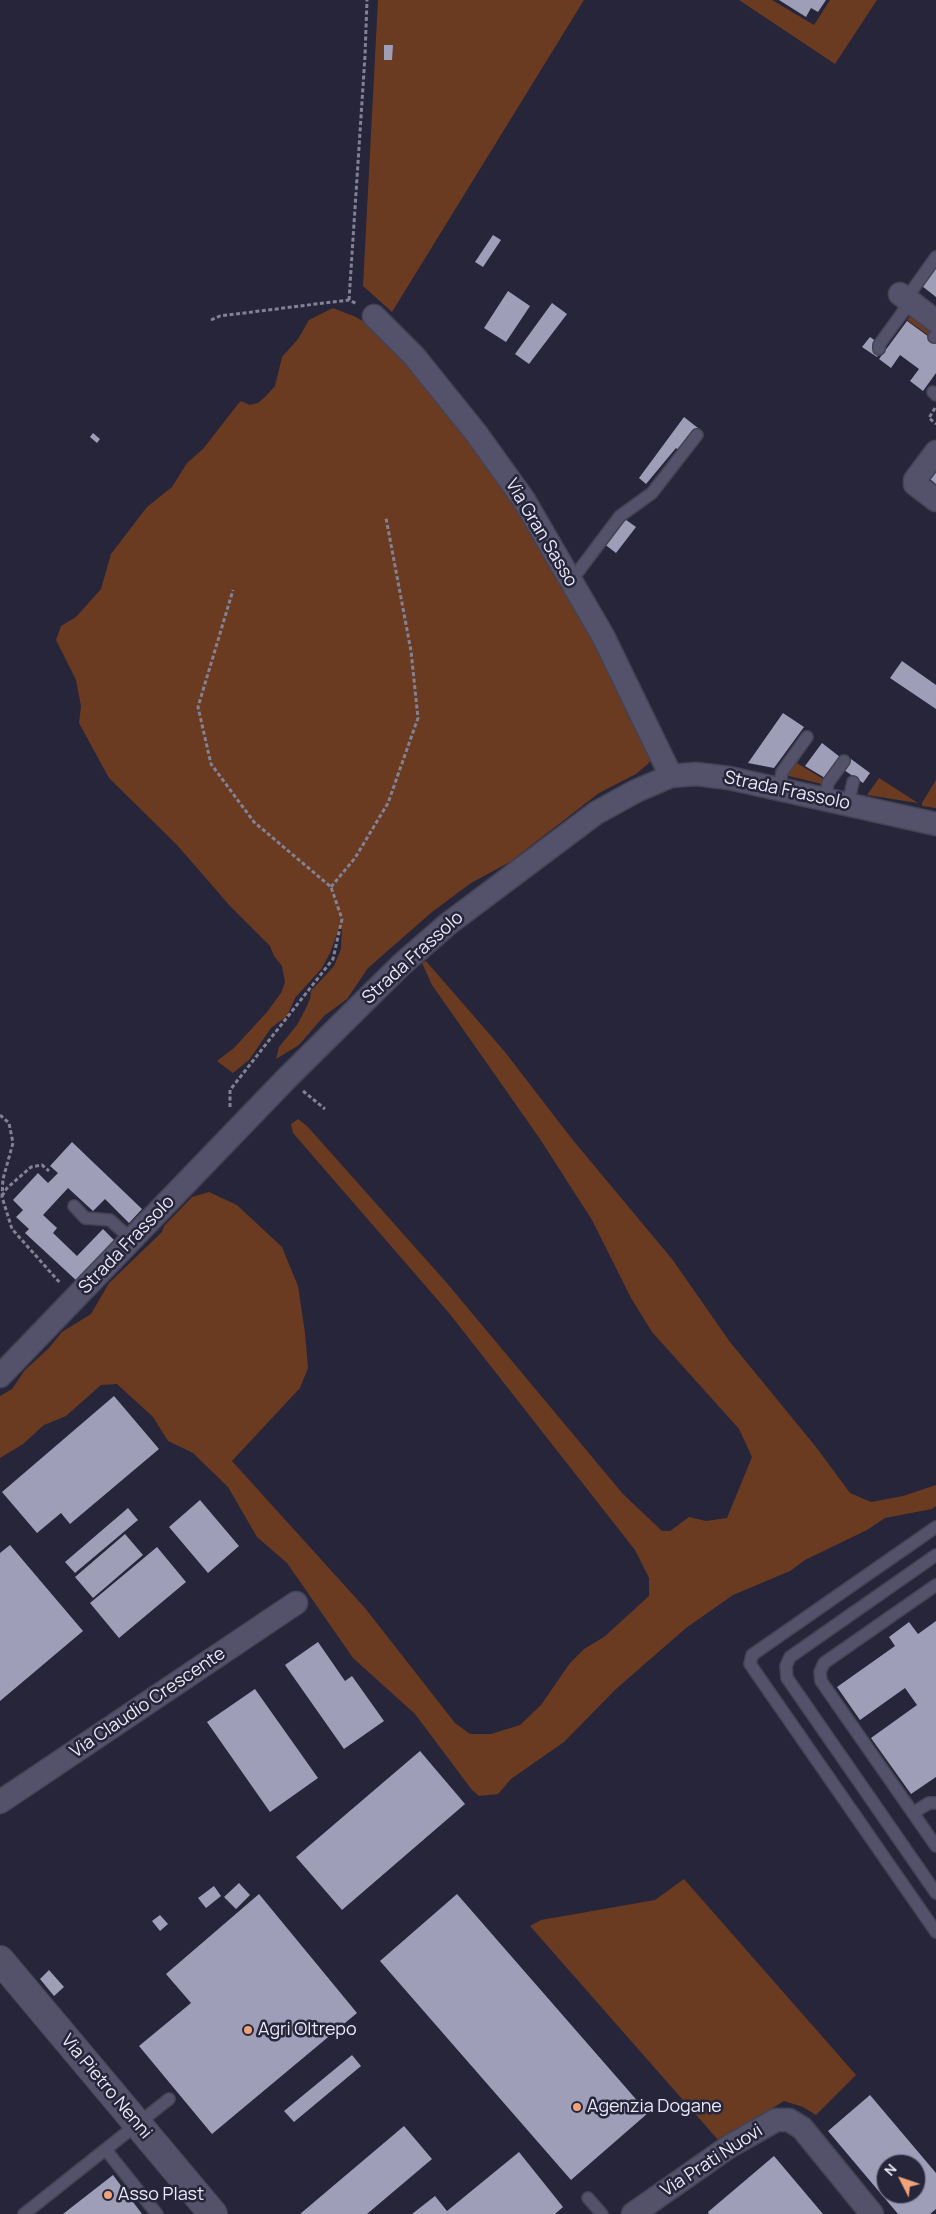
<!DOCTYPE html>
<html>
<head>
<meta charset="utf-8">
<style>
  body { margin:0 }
  #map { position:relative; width:936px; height:2214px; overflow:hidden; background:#26253a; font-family:Manrope,sans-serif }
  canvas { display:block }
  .north { position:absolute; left:876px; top:2154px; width:50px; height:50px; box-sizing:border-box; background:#26253a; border:1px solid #747386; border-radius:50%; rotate:311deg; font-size:14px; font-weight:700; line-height:20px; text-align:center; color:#e9e9f7 }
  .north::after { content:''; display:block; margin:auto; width:18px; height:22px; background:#f0a27a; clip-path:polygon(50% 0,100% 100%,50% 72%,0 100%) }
</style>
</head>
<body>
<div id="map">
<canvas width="936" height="2214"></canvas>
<div class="north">N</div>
</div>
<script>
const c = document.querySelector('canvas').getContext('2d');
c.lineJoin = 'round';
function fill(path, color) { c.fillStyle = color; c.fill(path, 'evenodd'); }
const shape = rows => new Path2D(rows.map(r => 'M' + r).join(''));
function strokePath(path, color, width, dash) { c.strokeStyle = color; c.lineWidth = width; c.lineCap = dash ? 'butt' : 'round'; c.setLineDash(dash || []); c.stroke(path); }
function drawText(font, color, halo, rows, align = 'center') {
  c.font = font + ' Manrope,sans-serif'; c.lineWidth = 5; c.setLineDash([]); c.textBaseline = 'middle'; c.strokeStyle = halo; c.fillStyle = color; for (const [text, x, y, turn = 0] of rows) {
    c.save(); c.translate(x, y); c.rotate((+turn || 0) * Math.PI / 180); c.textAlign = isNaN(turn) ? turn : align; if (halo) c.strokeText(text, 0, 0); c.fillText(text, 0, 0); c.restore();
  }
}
fill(shape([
  [378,0,584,0,392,312,363,286],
  [739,0,772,0,814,25,830,0,877,0,835,64],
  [333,308,356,317,384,334,512,492,653,751,649,763,636,774,599,793,510,862,471,883,432,912,368,968,347,999,324,1016,299,1045,276,1059,279,1047,297,1025,305,1010,310,999,311,991,334,966,341,949,342,926,340,926,330,953,322,968,295,998,287,1016,271,1028,249,1060,233,1073,217,1061,234,1048,267,1012,281,993,285,982,282,966,274,956,270,946,230,906,177,845,109,778,79,723,81,706,76,680,56,640,61,626,76,617,101,589,111,554,147,507,172,487,187,463,203,449,238,404,241,401,250,405,258,403,266,396,275,386,282,357,298,339,309,320],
  [914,311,936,327,931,337,907,320],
  [795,762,825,780,822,784,785,775],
  [879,778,918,803,867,795],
  [936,780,936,808,922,806,922,803],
  [426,961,505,1052,572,1139,672,1259,730,1342,816,1447,850,1493,871,1502,903,1496,936,1485,936,1506,932,1509,885,1518,867,1530,805,1560,790,1571,733,1595,686,1628,616,1689,564,1742,511,1779,498,1794,479,1796,472,1790,415,1714,353,1658,287,1563,257,1537,228,1487,193,1453,168,1441,153,1417,117,1384,101,1385,66,1416,44,1425,23,1444,0,1458,0,1396,12,1389,25,1370,49,1348,62,1332,91,1314,109,1283,162,1232,164,1226,192,1197,209,1192,237,1205,282,1247,298,1286,305,1333,308,1368,300,1388,232,1461,365,1608,455,1723,470,1734,491,1734,520,1725,541,1705,570,1663,584,1649,604,1637,649,1596,649,1578,635,1550,449,1313,293,1133,291,1124,298,1119,307,1126,446,1282,623,1494,662,1531,670,1531,689,1517,706,1521,727,1518,752,1457,739,1429,652,1332,631,1298,592,1220,540,1139,432,985,422,963],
  [684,1879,856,2075,816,2115,803,2107,784,2101,719,2141,530,1926,541,1920,655,1900]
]), '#6a3b21');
fill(shape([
  [779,0,826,0,818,12,811,8,806,17],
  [384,45,393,45,392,60,384,60],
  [493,235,501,240,483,267,475,262],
  [936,268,936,297,922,286],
  [508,291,530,306,506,342,484,328],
  [552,303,567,314,529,364,515,354],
  [907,321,936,342,936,373,923,391,910,381,919,369,900,355,891,368,879,359],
  [870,337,884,347,877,357,862,347],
  [684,417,698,428,680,451,676,448,646,484,639,478],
  [93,433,100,439,97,443,90,437],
  [936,471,936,484,930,479],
  [622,517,636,527,616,553,603,543],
  [902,661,936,685,936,709,890,678],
  [783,713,804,727,774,768,748,763],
  [822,743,840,757,825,778,805,766],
  [851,759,870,773,863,783,844,770],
  [72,1142,142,1209,129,1223,105,1199,93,1211,68,1188,43,1215,57,1228,53,1233,77,1256,103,1229,116,1242,78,1282,25,1233,29,1229,16,1217,23,1210,13,1200,38,1173,48,1183,58,1173,50,1166],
  [114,1396,159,1449,70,1524,61,1513,37,1533,2,1492],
  [200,1500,239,1546,208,1573,169,1527],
  [128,1508,138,1520,75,1573,65,1562],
  [125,1534,143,1555,93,1598,75,1577],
  [10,1545,83,1631,0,1701,0,1553],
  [157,1547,186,1582,119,1638,90,1603],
  [936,1621,936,1777,911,1794,871,1738,917,1705,905,1688,860,1720,837,1687,895,1646,889,1637,909,1622,918,1634],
  [318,1642,345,1681,352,1676,384,1721,344,1749,285,1665],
  [255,1689,318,1778,270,1812,207,1722],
  [420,1751,465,1804,342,1910,296,1857],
  [239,1883,250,1895,236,1909,224,1897],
  [214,1886,221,1896,206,1908,198,1898],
  [259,1894,357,2013,212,2134,139,2046,191,2003,166,1974],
  [457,1894,648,2113,571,2180,380,1961],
  [160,1915,168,1924,160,1931,152,1921],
  [49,1970,64,1987,54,1996,40,1979],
  [352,2055,361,2066,294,2122,284,2111],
  [870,2095,936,2173,936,2209,930,2214,898,2214,828,2131],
  [886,2164,916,2164,916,2194,886,2194],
  [404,2126,432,2159,367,2214,300,2214],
  [519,2152,563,2207,555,2214,412,2214,435,2196,447,2211],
  [774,2156,823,2214,709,2214,708,2212],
  [113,2175,142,2214,63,2214]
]), '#9f9eb9');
const service = shape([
  [906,299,936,257],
  [934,337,936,335],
  [879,349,879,345,910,302],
  [933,392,936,395],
  [571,581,620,516,652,493,697,435],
  [779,789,782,772,807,737],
  [825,799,828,783,844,761],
  [848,804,853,782],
  [74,1206,85,1218,110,1220,132,1240],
  [936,1527,752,1655,750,1664,936,1932],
  [936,1555,790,1657,786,1666,787,1678,936,1893],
  [936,1585,824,1663,820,1672,821,1681,936,1846],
  [913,1813,929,1803,936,1803],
  [106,2150,157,2214],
  [588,2198,602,2214],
  [24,2214,169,2099]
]);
const minor = shape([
  [900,294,936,321],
  [374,316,414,356,476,433,524,500,603,636,671,776],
  [936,452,915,480,915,484,936,500],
  [0,1376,287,1078,401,965,448,924,596,813,636,791,671,776,696,774,729,778,936,824],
  [0,1802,296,1603],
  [633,2214,730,2146,776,2120,789,2120,802,2128,872,2214]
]);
const tertiary = shape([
  [0,1960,213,2214]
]);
strokePath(service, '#444354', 14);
strokePath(minor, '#444354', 25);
strokePath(tertiary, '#444354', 30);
strokePath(shape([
  [349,300,365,56,367,0],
  [211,320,220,316,324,303,349,300,357,304],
  [935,408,929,418,936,424],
  [331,887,355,858,388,803,418,718,411,651,386,518],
  [303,1091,325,1109],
  [230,1107,230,1090,333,959,342,919,331,887,254,822,211,764,198,707,233,590],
  [0,1115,9,1123,13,1143,3,1179,2,1197,12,1229,61,1284],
  [2,1196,7,1188,31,1167,42,1165,49,1171]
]), '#838294', 3, [4, 2.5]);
strokePath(service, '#53526a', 11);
strokePath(minor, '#53526a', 22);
strokePath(tertiary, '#53526a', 28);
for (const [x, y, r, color] of [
  [248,2030,5,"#f0a27a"],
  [577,2107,5,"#f0a27a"],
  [108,2195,5,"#f0a27a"]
]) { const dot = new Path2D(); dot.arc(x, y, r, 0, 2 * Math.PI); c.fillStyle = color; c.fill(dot); strokePath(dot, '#26253a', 2); }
drawText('18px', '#e9e9f7', '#26253a', [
  ["Via Gran Sasso",541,533,59],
  ["Strada Frassolo",787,791,12],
  ["Strada Frassolo",413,958,-42],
  ["Strada Frassolo",127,1245,-46],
  ["Via Claudio Crescente",148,1703,-34],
  ["Via Pietro Nenni",106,2087,50],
  ["Via Prati Nuovi",712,2161,-33]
]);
drawText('18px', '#e9e9f7', '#26253a', [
  ["Agri Oltrepo",258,2030],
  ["Agenzia Dogane",587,2107],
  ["Asso Plast",118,2195]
], 'left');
</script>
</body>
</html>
